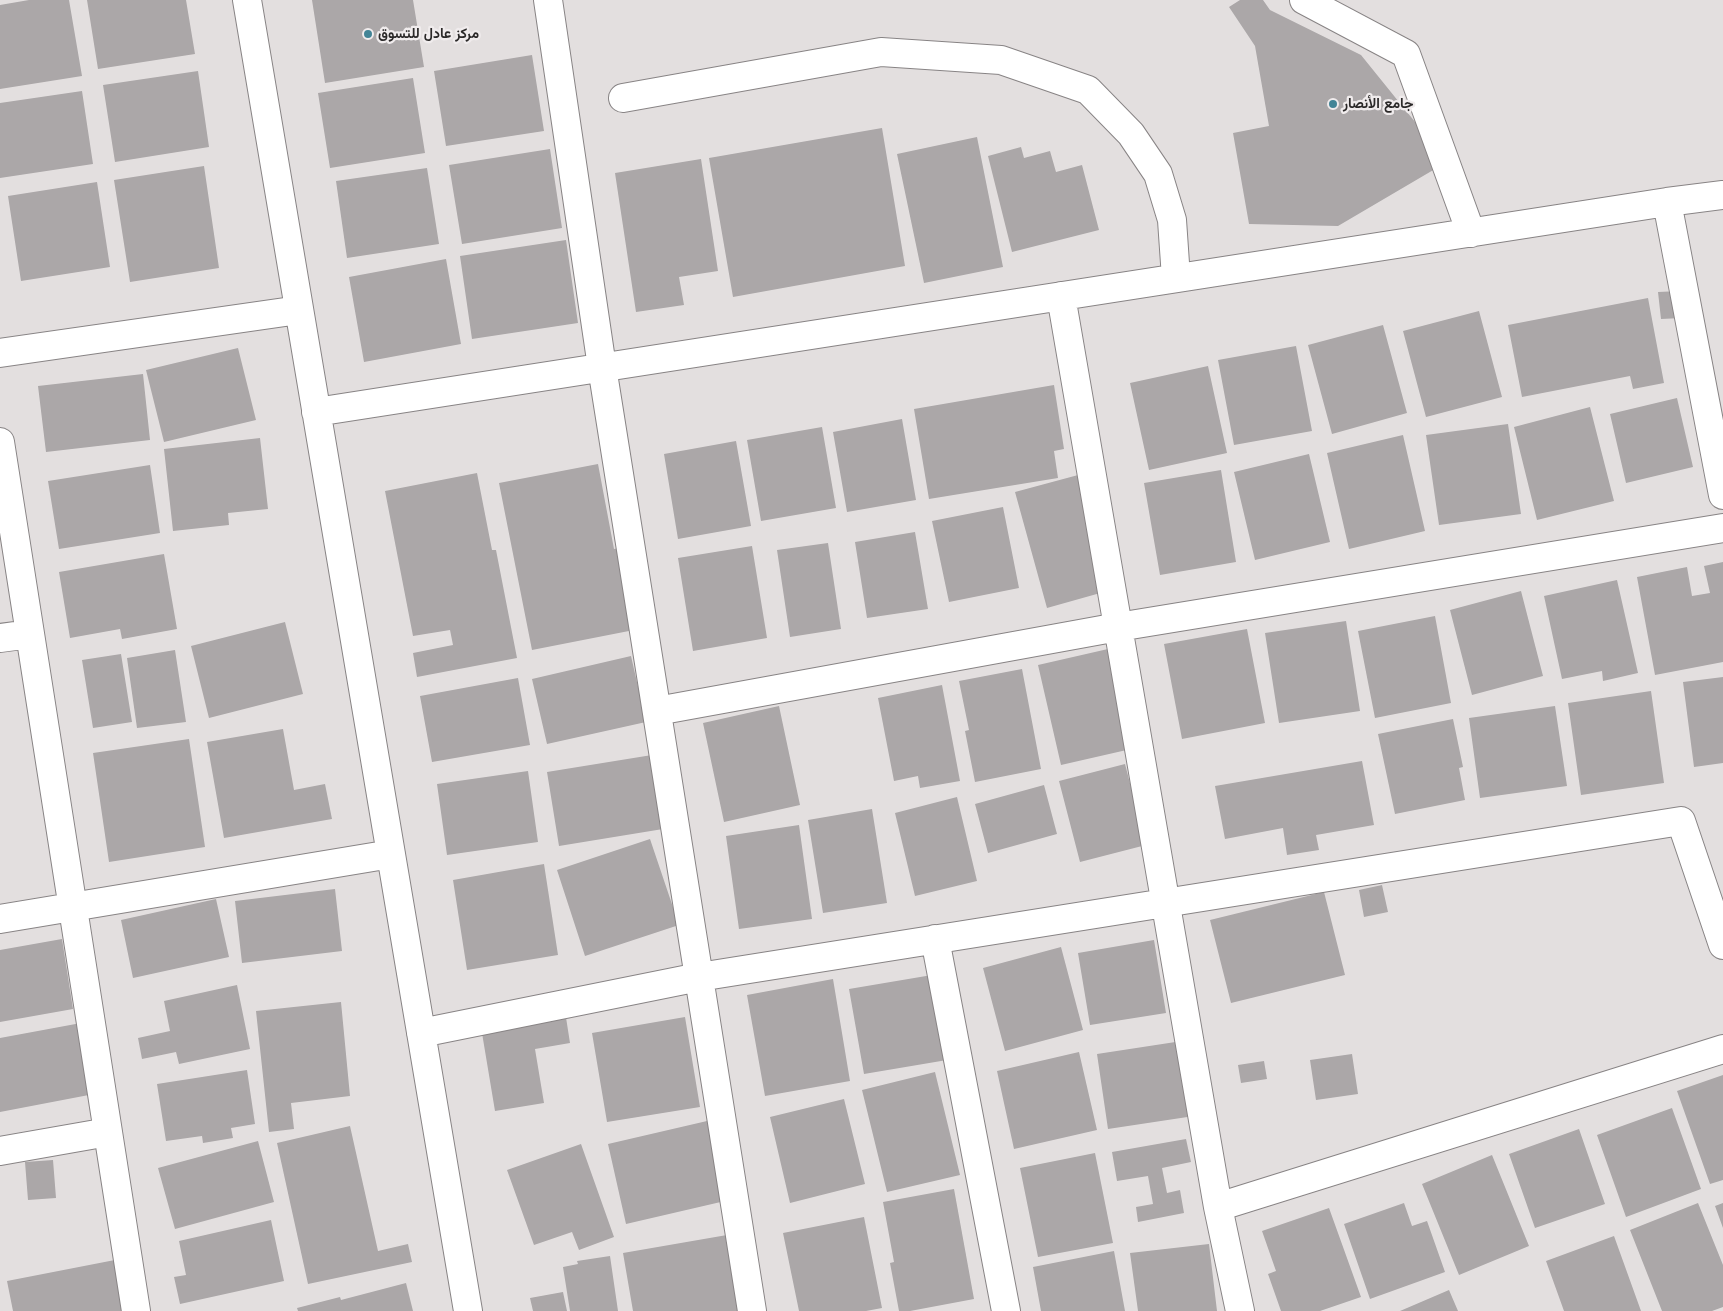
<!DOCTYPE html>
<html>
<head>
<meta charset="utf-8">
<style>
  body { margin:0 }
  canvas { display:block; background:#e3dfdf }
</style>
</head>
<body>
<canvas width="1723" height="1311"></canvas>
<script>
const c = document.querySelector('canvas').getContext('2d');
c.lineJoin = 'round';
function fill(path, color) { c.fillStyle = color; c.fill(path, 'evenodd'); }
const shape = rows => new Path2D(rows.map(r => 'M' + r).join(''));
function strokePath(path, color, width, dash) { c.strokeStyle = color; c.lineWidth = width; c.lineCap = dash ? 'butt' : 'round'; c.setLineDash(dash || []); c.stroke(path); }
function drawText(font, color, halo, rows, align = 'center') {
  c.font = font + ' Montserrat,Vazirmatn,sans-serif'; c.lineWidth = 4.5; c.setLineDash([]); c.textBaseline = 'middle'; c.strokeStyle = halo; c.fillStyle = color; for (const [text, x, y, turn = 0] of rows) {
    c.save(); c.translate(x, y); c.rotate((+turn || 0) * Math.PI / 180); c.textAlign = isNaN(turn) ? turn : align; if (halo) c.strokeText(text, 0, 0); c.fillText(text, 0, 0); c.restore();
  }
}
fill(shape([
  [29,0,69,0,82,76,0,89,0,5],
  [87,0,186,0,195,54,98,69],
  [312,0,413,0,424,67,325,83],
  [1240,0,1263,0,1270,10,1361,55,1428,138,1435,169,1338,226,1249,224,1233,133,1269,126,1255,46,1229,7],
  [532,55,544,131,446,146,434,71],
  [198,71,209,147,115,162,103,85],
  [413,78,425,153,330,168,318,93],
  [82,91,93,164,0,178,0,103],
  [882,128,905,266,733,297,709,158],
  [977,137,1003,267,924,283,897,154],
  [1021,147,1024,158,1050,151,1056,172,1082,165,1099,230,1012,252,988,156],
  [550,149,562,228,462,244,449,165],
  [701,159,718,271,679,277,684,305,636,312,615,173],
  [204,166,219,268,130,282,114,180],
  [427,168,439,244,347,258,336,181],
  [97,182,110,267,21,281,8,196],
  [566,240,578,323,472,339,460,256],
  [446,259,461,344,364,362,349,277],
  [1680,291,1682,318,1661,319,1658,292],
  [1648,298,1664,383,1633,389,1630,376,1522,397,1508,325],
  [1479,311,1502,397,1426,417,1403,331],
  [1383,325,1407,413,1332,434,1308,345],
  [1296,346,1312,431,1234,445,1218,360],
  [238,348,256,420,164,442,146,370],
  [1208,366,1227,453,1149,470,1130,383],
  [143,374,150,440,46,452,38,386],
  [1054,385,1064,449,1054,451,1058,478,929,499,914,409],
  [1677,398,1693,467,1626,483,1610,414],
  [1590,407,1614,501,1537,520,1514,427],
  [902,419,916,500,847,512,833,432],
  [1508,424,1521,514,1439,525,1426,435],
  [822,427,836,508,761,521,747,440],
  [1403,435,1425,531,1349,549,1327,453],
  [260,438,268,509,228,513,229,525,173,531,164,449],
  [736,441,751,526,678,539,664,454],
  [1309,454,1330,542,1255,560,1234,472],
  [598,464,614,549,619,548,634,630,532,650,499,483],
  [150,465,160,533,59,549,48,481],
  [1221,470,1236,562,1160,575,1144,483],
  [1093,471,1111,590,1047,608,1015,492],
  [477,473,492,550,496,550,517,658,417,677,413,653,453,645,450,630,413,636,385,491],
  [1003,507,1019,588,949,602,932,521],
  [915,532,928,609,867,618,855,542],
  [828,543,841,629,790,637,777,550],
  [752,546,767,638,693,651,678,558],
  [164,554,177,629,122,639,120,629,70,638,59,572],
  [1723,562,1723,662,1655,675,1637,577,1687,567,1692,596,1710,593,1704,566],
  [1617,580,1638,673,1603,681,1602,671,1562,679,1544,596],
  [1521,591,1543,676,1472,695,1450,610],
  [1435,616,1451,703,1375,718,1358,631],
  [1346,621,1360,711,1279,723,1265,633],
  [285,622,303,694,209,718,191,646],
  [1247,629,1265,723,1182,739,1164,644],
  [1108,649,1131,749,1061,765,1038,665],
  [175,650,186,722,137,728,127,658],
  [121,654,132,722,93,728,82,660],
  [631,656,646,722,547,744,532,679],
  [1022,669,1041,769,975,782,965,731,969,730,959,681],
  [1723,677,1723,763,1694,767,1683,682],
  [518,678,530,745,432,762,420,696],
  [942,685,960,781,920,788,918,776,894,781,878,698],
  [1651,691,1664,783,1581,795,1568,703],
  [779,706,800,805,724,822,703,723],
  [1555,706,1567,786,1480,798,1469,718],
  [1453,719,1463,767,1459,768,1465,800,1395,814,1378,734],
  [283,729,294,790,325,784,332,819,224,838,207,742],
  [189,739,205,847,109,862,93,753],
  [652,755,663,829,559,846,547,772],
  [1362,761,1374,825,1316,835,1319,850,1287,855,1283,828,1225,839,1215,786],
  [1125,764,1146,845,1080,862,1059,781],
  [528,771,538,842,447,855,437,784],
  [1044,785,1057,834,988,853,975,804],
  [957,797,977,881,915,896,895,813],
  [872,809,887,903,823,913,808,820],
  [799,825,812,919,739,929,726,836],
  [650,839,679,925,585,956,557,870],
  [544,864,558,955,467,970,453,880],
  [1382,885,1388,912,1364,917,1359,890],
  [335,889,342,951,242,963,235,901],
  [1324,892,1345,975,1231,1003,1210,920],
  [216,899,229,957,133,978,121,920],
  [62,939,73,1009,0,1022,0,950],
  [1154,940,1166,1013,1090,1025,1078,953],
  [1061,947,1083,1030,1005,1051,983,968],
  [932,975,947,1060,864,1074,849,989],
  [833,979,850,1081,765,1096,747,995],
  [237,985,250,1049,179,1064,176,1052,142,1059,138,1038,170,1031,164,1001],
  [341,1002,350,1096,291,1103,294,1129,269,1132,256,1011],
  [565,1011,570,1043,535,1049,544,1103,495,1111,482,1033],
  [685,1017,700,1107,607,1122,592,1033],
  [81,1023,94,1094,0,1112,0,1038],
  [1182,1041,1194,1116,1108,1129,1097,1054],
  [1079,1052,1097,1130,1014,1149,997,1071],
  [1352,1054,1358,1094,1316,1100,1310,1060],
  [1264,1061,1267,1079,1241,1083,1238,1065],
  [247,1070,255,1124,231,1128,233,1138,203,1143,202,1136,166,1141,157,1084],
  [935,1072,960,1175,887,1192,862,1090],
  [1723,1075,1723,1180,1710,1184,1677,1091],
  [844,1099,865,1184,790,1203,770,1117],
  [1672,1108,1701,1189,1626,1217,1597,1135],
  [707,1121,725,1201,626,1224,608,1144],
  [350,1126,378,1251,408,1244,412,1262,308,1284,277,1143],
  [1579,1129,1605,1204,1535,1228,1509,1154],
  [1186,1139,1191,1162,1162,1168,1167,1193,1180,1190,1184,1213,1138,1222,1136,1207,1153,1204,1148,1176,1117,1181,1112,1152],
  [258,1141,274,1202,175,1229,158,1168],
  [581,1144,614,1237,579,1250,572,1232,534,1245,507,1170],
  [1095,1153,1113,1243,1038,1257,1020,1168],
  [1492,1155,1529,1246,1459,1275,1422,1184],
  [53,1160,56,1198,28,1200,25,1162],
  [954,1189,974,1299,910,1311,899,1311,890,1263,894,1262,883,1202],
  [1404,1203,1412,1226,1427,1221,1445,1272,1370,1299,1344,1224],
  [1698,1203,1723,1265,1723,1307,1712,1311,1662,1311,1630,1230],
  [1723,1203,1723,1228,1715,1206],
  [1329,1208,1361,1297,1320,1311,1281,1311,1268,1274,1276,1271,1262,1231],
  [864,1217,882,1308,866,1311,799,1311,783,1233],
  [271,1220,284,1281,180,1304,174,1277,186,1275,179,1241],
  [727,1235,740,1311,633,1311,623,1253],
  [1614,1236,1641,1311,1564,1311,1546,1261],
  [1209,1244,1217,1311,1138,1311,1130,1253],
  [1114,1251,1125,1311,1041,1311,1033,1267],
  [610,1256,618,1311,570,1311,563,1267,578,1264,577,1261],
  [120,1259,130,1311,13,1311,7,1281],
  [406,1283,413,1311,298,1311,297,1308,340,1297,341,1300],
  [1449,1290,1458,1311,1400,1311],
  [563,1292,567,1311,533,1311,530,1298]
]), '#aba7a8');
const minor = shape([
  [247,0,468,1311],
  [548,0,602,367,752,1311],
  [1304,0,1406,54,1471,233],
  [623,98,881,52,1001,60,1088,90,1131,134,1158,174,1172,220,1176,278],
  [1667,202,1723,495],
  [1061,296,1218,1207,1240,1311],
  [0,353,299,310],
  [316,412,1667,202,1723,195],
  [0,442,136,1311],
  [0,638,30,634],
  [657,711,1118,627,1723,528],
  [0,919,391,854],
  [935,939,1006,1311],
  [421,1033,699,977,1681,821,1723,945],
  [0,1151,108,1132],
  [1218,1207,1723,1049]
]);
strokePath(minor, '#888485', 30);
strokePath(minor, '#fff', 28);
for (const [x, y, r, color] of [
  [368,34,5,"#428496"],
  [1333,104,5,"#428496"]
]) { const dot = new Path2D(); dot.arc(x, y, r, 0, 2 * Math.PI); c.fillStyle = color; c.fill(dot); strokePath(dot, '#f0eced', 2); }
drawText('bold 14px', '#2b2929', '#f0eced', [
  ["مركز عادل للتسوق",378,34],
  ["جامع الأنصار",1343,104]
], 'left');
</script>
</body>
</html>
